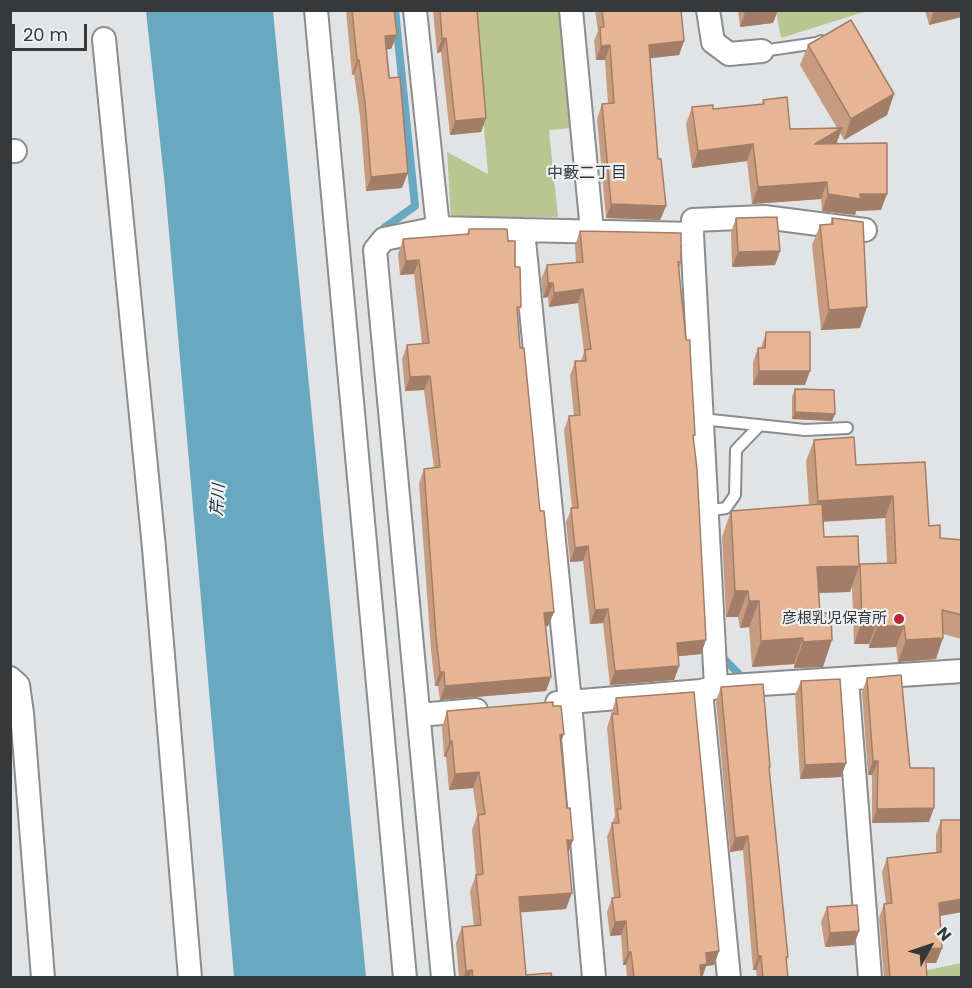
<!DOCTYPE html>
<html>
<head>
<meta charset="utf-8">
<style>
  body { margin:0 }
  #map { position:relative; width:972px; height:988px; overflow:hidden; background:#e1e3e5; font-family:Poppins,sans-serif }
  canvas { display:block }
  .frame { position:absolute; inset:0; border:12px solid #373839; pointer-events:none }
  .north { position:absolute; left:900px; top:916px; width:60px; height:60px; -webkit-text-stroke:4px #eef0f2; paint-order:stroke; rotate:50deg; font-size:16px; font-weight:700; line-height:24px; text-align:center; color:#373839 }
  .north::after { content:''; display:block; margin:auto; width:21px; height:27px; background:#373839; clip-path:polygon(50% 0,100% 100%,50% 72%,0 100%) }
  .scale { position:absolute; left:12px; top:24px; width:75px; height:27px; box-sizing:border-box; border:3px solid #373839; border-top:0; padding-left:8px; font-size:18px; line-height:21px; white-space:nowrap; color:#373839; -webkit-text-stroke:4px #eef0f2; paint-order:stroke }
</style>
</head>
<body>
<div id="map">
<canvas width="972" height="988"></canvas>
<div class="frame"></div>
<div class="north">N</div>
<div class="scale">20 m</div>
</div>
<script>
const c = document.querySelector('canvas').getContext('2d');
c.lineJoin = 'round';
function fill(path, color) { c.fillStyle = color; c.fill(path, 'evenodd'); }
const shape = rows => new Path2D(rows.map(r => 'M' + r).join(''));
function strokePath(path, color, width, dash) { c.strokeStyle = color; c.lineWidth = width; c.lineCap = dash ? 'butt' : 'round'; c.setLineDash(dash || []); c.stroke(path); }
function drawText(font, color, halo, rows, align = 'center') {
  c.font = font + ' Poppins,"Noto Sans JP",sans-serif'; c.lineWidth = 4.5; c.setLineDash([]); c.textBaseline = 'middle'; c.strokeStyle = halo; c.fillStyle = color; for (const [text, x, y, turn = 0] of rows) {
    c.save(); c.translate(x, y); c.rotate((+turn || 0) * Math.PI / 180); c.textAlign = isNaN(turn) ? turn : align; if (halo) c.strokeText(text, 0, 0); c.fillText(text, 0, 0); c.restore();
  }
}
fill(shape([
  [870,10,781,38,776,11],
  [474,11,559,11,571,128,549,130,558,217,451,217,447,152,488,174],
  [961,963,961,977,925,977,924,971]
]), '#bac591');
fill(shape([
  [146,11,273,11,366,977,234,977,165,187]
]), '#69a8c1');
strokePath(shape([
  [384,228,415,206,395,10],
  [723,654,723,658,738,673]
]), '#69a8c1', 8);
const lane = shape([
  [762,51,817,43,821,41],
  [702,419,805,430,847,428],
  [706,511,726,508,735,495,736,450,760,425]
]);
const street = shape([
  [316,10,405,978],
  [415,10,438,228],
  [571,10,592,231],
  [708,10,713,42,729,54,762,51],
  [104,39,154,548,190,978],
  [10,151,15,151],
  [523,230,570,702,594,978],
  [692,234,693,220,764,217,865,230],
  [10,678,18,685,22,713,43,978],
  [847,679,870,978],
  [701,691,729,978],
  [557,703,701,691,716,687,962,671],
  [419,715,476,710],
  [443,978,375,250,384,239,438,228,692,234,716,687]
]);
strokePath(lane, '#8a8c8d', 14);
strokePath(street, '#8a8c8d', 26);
strokePath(lane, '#fff', 10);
strokePath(street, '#fff', 22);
fill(shape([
  [346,10,394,10,397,35,391,49,387,49,402,188,366,191,360,116,354,74,352,75],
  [433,10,477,10,486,118,481,132,450,135,441,52,437,53],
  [595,10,681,10,684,41,679,55,650,58,658,159,666,206,660,220,606,218,597,119,602,104,608,104,605,60,596,60,594,41,598,31],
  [738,10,778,10,773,23,740,27],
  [925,10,962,10,929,25],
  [808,45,894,94,887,115,844,140,840,133,836,143,881,210,856,211,855,215,822,211,821,199,752,204,747,161,692,168,686,124,692,107,713,109,762,104,763,100,790,129,837,128,800,65],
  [736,218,780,251,775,265,732,267,731,232],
  [832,218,860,328,821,330,812,245,820,225,830,225],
  [469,229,508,241,515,267,521,307,518,315,520,348,540,511,554,612,548,626,546,626,551,677,546,691,440,700,438,686,435,686,431,650,419,483,424,469,434,468,424,390,405,391,402,359,407,345,422,344,414,274,400,275,398,254,403,239,467,234],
  [580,231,681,262,679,269,695,435,693,439,701,654,678,656,679,666,674,680,610,685,603,623,590,624,583,561,570,562,566,522,572,508,564,430,569,416,574,416,570,376,575,361,581,361,584,352,578,303,549,307,548,297,543,298,541,279,547,265,576,263,575,245],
  [766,332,805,385,753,385,753,362,758,348,761,348],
  [795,389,835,414,832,421,792,419,792,397],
  [814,440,856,465,929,526,940,538,962,540,962,639,943,634,936,659,898,662,896,647,869,648,869,644,854,644,852,586,850,592,819,593,823,667,794,668,794,664,752,667,749,627,740,628,738,617,726,617,722,537,731,511,809,505,806,461],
  [885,518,887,563,859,566,824,537,823,522],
  [867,678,910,768,929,822,872,823,872,775,868,775,862,692],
  [801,681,846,763,841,777,800,779,795,695],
  [721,687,770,767,769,771,788,957,786,963,788,978,757,978,756,970,753,970,743,850,730,852,716,701],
  [616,698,719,951,714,965,706,966,702,978,627,978,626,965,623,965,621,935,610,936,607,912,612,898,614,898,607,837,615,816,607,728],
  [553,706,560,743,567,808,573,840,568,852,566,909,520,912,526,975,552,978,459,978,456,943,462,927,474,926,470,891,476,875,472,830,477,816,473,788,449,790,446,757,444,757,442,727,447,711],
  [941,820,962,820,962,912,940,916,942,948,936,963,926,963,927,978,884,978,879,918,884,904,886,904,882,872,887,858,936,853,936,834],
  [827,907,859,931,854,945,825,947,821,922]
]), '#c79b7f');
fill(shape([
  [766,10,778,10,773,23,740,27,745,13],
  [937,10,962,10,962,17,929,25,934,11],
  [397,35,391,49,380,50,385,36],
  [446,38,441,52,437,53,442,39],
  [684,41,679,55,644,59,649,45],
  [610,45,605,60,596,60,601,46],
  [357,60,359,60,354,74,352,75],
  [894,94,887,115,844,140,851,119],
  [486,118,481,132,450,135,455,121],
  [842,128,836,145,815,144],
  [753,144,747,161,692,168,698,151],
  [408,173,402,188,366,191,371,177],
  [827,182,821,199,752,204,758,187],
  [828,194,887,194,881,210,856,211,855,215,822,211],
  [611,204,666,206,660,220,606,218],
  [780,251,775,265,732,267,738,252],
  [419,260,414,274,400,275,406,261],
  [548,283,553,283,548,297,543,298],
  [583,289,578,303,549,307,554,293],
  [867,307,860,328,821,330,829,310],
  [759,371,810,371,805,385,753,385],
  [430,376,424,390,405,391,410,377],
  [795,412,835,414,832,421,792,419],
  [893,496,885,518,810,522,818,501],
  [588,546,583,561,570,562,575,548],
  [859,566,850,592,807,593,817,567],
  [735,591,748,591,738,617,726,617],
  [749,601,759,601,749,627,740,628],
  [608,609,603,623,590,624,595,610],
  [554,612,548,626,539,627,544,613],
  [862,622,877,622,869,644,854,644],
  [877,626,904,626,896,647,869,648],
  [803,638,794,664,752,667,761,641],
  [943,638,936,659,898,662,906,640],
  [706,640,701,654,672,657,677,643],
  [832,640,823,667,794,668,803,642],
  [679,666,674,680,610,685,615,671],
  [440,672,444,672,438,686,435,686],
  [551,677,546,691,440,700,445,686],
  [564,734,558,750,560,735],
  [450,741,452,741,446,757,444,757],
  [873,761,878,761,872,775,868,775],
  [846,763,841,777,800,779,805,765],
  [479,772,473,788,449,790,455,774],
  [934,808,929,822,872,823,877,809],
  [748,836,743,850,730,852,735,838],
  [567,840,573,840,567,856],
  [572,893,566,909,513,913,519,897],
  [962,899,962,912,934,917,939,903],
  [626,921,621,935,610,936,615,922],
  [859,931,854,945,825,947,830,933],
  [942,948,936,963,920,963,925,949],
  [719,951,714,965,706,966,702,978,695,978,700,965,706,953],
  [628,952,631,952,626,965,623,965],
  [758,956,761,956,756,970,753,970],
  [472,970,469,978,463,978,466,971]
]), '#a27e68');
const building = shape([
  [352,10,394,10,397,35,385,36,389,78,400,77,408,173,371,177,365,102,359,60,357,60,352,10],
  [440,10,477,10,486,118,455,121,446,38,442,39,440,10],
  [602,10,681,10,684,41,649,45,658,159,661,159,666,206,611,204,602,104,614,103,610,45,601,46,600,27,604,27,602,10],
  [745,10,766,10,745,13,745,10],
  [851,20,894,94,851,119,808,45,851,20],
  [787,97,790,129,842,128,815,144,887,143,887,194,860,194,861,199,828,194,827,182,758,187,753,144,698,151,692,107,713,105,713,109,764,104,763,100,787,97],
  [777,217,780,251,738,252,736,218,777,217],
  [832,218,863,222,867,307,829,310,820,225,833,224,832,218],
  [469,229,507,229,508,241,515,241,515,267,520,267,521,307,517,307,520,348,524,348,540,511,544,511,554,612,544,613,551,677,445,686,444,672,440,672,436,636,424,469,440,467,430,376,410,377,407,345,429,343,419,260,406,261,403,239,469,234,469,229],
  [580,231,681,233,681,262,678,262,686,340,690,340,690,348,695,435,693,435,697,469,706,640,677,643,679,666,615,671,608,609,595,610,588,546,575,548,571,508,578,508,569,416,580,415,575,361,586,361,585,350,591,349,583,289,554,293,553,283,548,283,547,265,583,262,580,231],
  [766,332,810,332,810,371,759,371,758,348,765,348,766,332],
  [795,389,834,390,835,414,795,412,795,389],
  [854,437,856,465,925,462,929,526,940,525,940,538,962,540,962,615,942,610,943,638,906,640,904,626,877,626,877,622,862,622,860,564,896,563,893,496,818,501,814,440,854,437],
  [822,504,824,537,858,536,859,566,817,567,820,613,831,613,832,640,803,642,803,638,761,641,759,601,749,601,748,591,735,591,731,511,822,504],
  [901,675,910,768,934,768,934,808,877,809,878,761,873,761,867,678,901,675],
  [840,679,846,763,805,765,801,681,840,679],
  [763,684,770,767,769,767,788,957,786,957,788,978,763,978,761,956,758,956,748,836,735,838,721,687,763,684],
  [694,692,719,951,706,953,707,964,700,965,701,978,634,978,631,952,628,952,626,921,615,922,612,898,620,897,612,823,619,823,617,809,621,809,612,714,618,714,616,698,694,692],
  [553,702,553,706,561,706,564,734,560,735,567,808,570,808,573,840,567,840,572,893,519,897,526,975,551,973,552,978,473,978,472,970,466,971,462,927,481,925,476,875,483,874,478,815,485,814,479,772,455,774,452,741,450,741,447,711,553,702],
  [941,820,962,820,962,899,939,903,942,948,925,949,927,978,890,978,884,904,892,903,887,858,941,852,941,820],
  [857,905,859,931,830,933,827,907,857,905]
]);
fill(building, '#e7b494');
strokePath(building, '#a27e68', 1.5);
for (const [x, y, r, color] of [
  [899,619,6,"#b82734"]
]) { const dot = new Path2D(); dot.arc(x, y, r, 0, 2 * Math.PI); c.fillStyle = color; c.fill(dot); strokePath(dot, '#eef0f2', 2); }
drawText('15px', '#373839', '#eef0f2', [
  ["彦根乳児保育所",887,619]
], 'right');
drawText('16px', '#363739', '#eef0f2', [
  ["中藪二丁目",587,174]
]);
drawText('italic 16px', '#12303c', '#eef0f2', [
  ["芹川",219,500,-86]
]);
</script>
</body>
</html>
